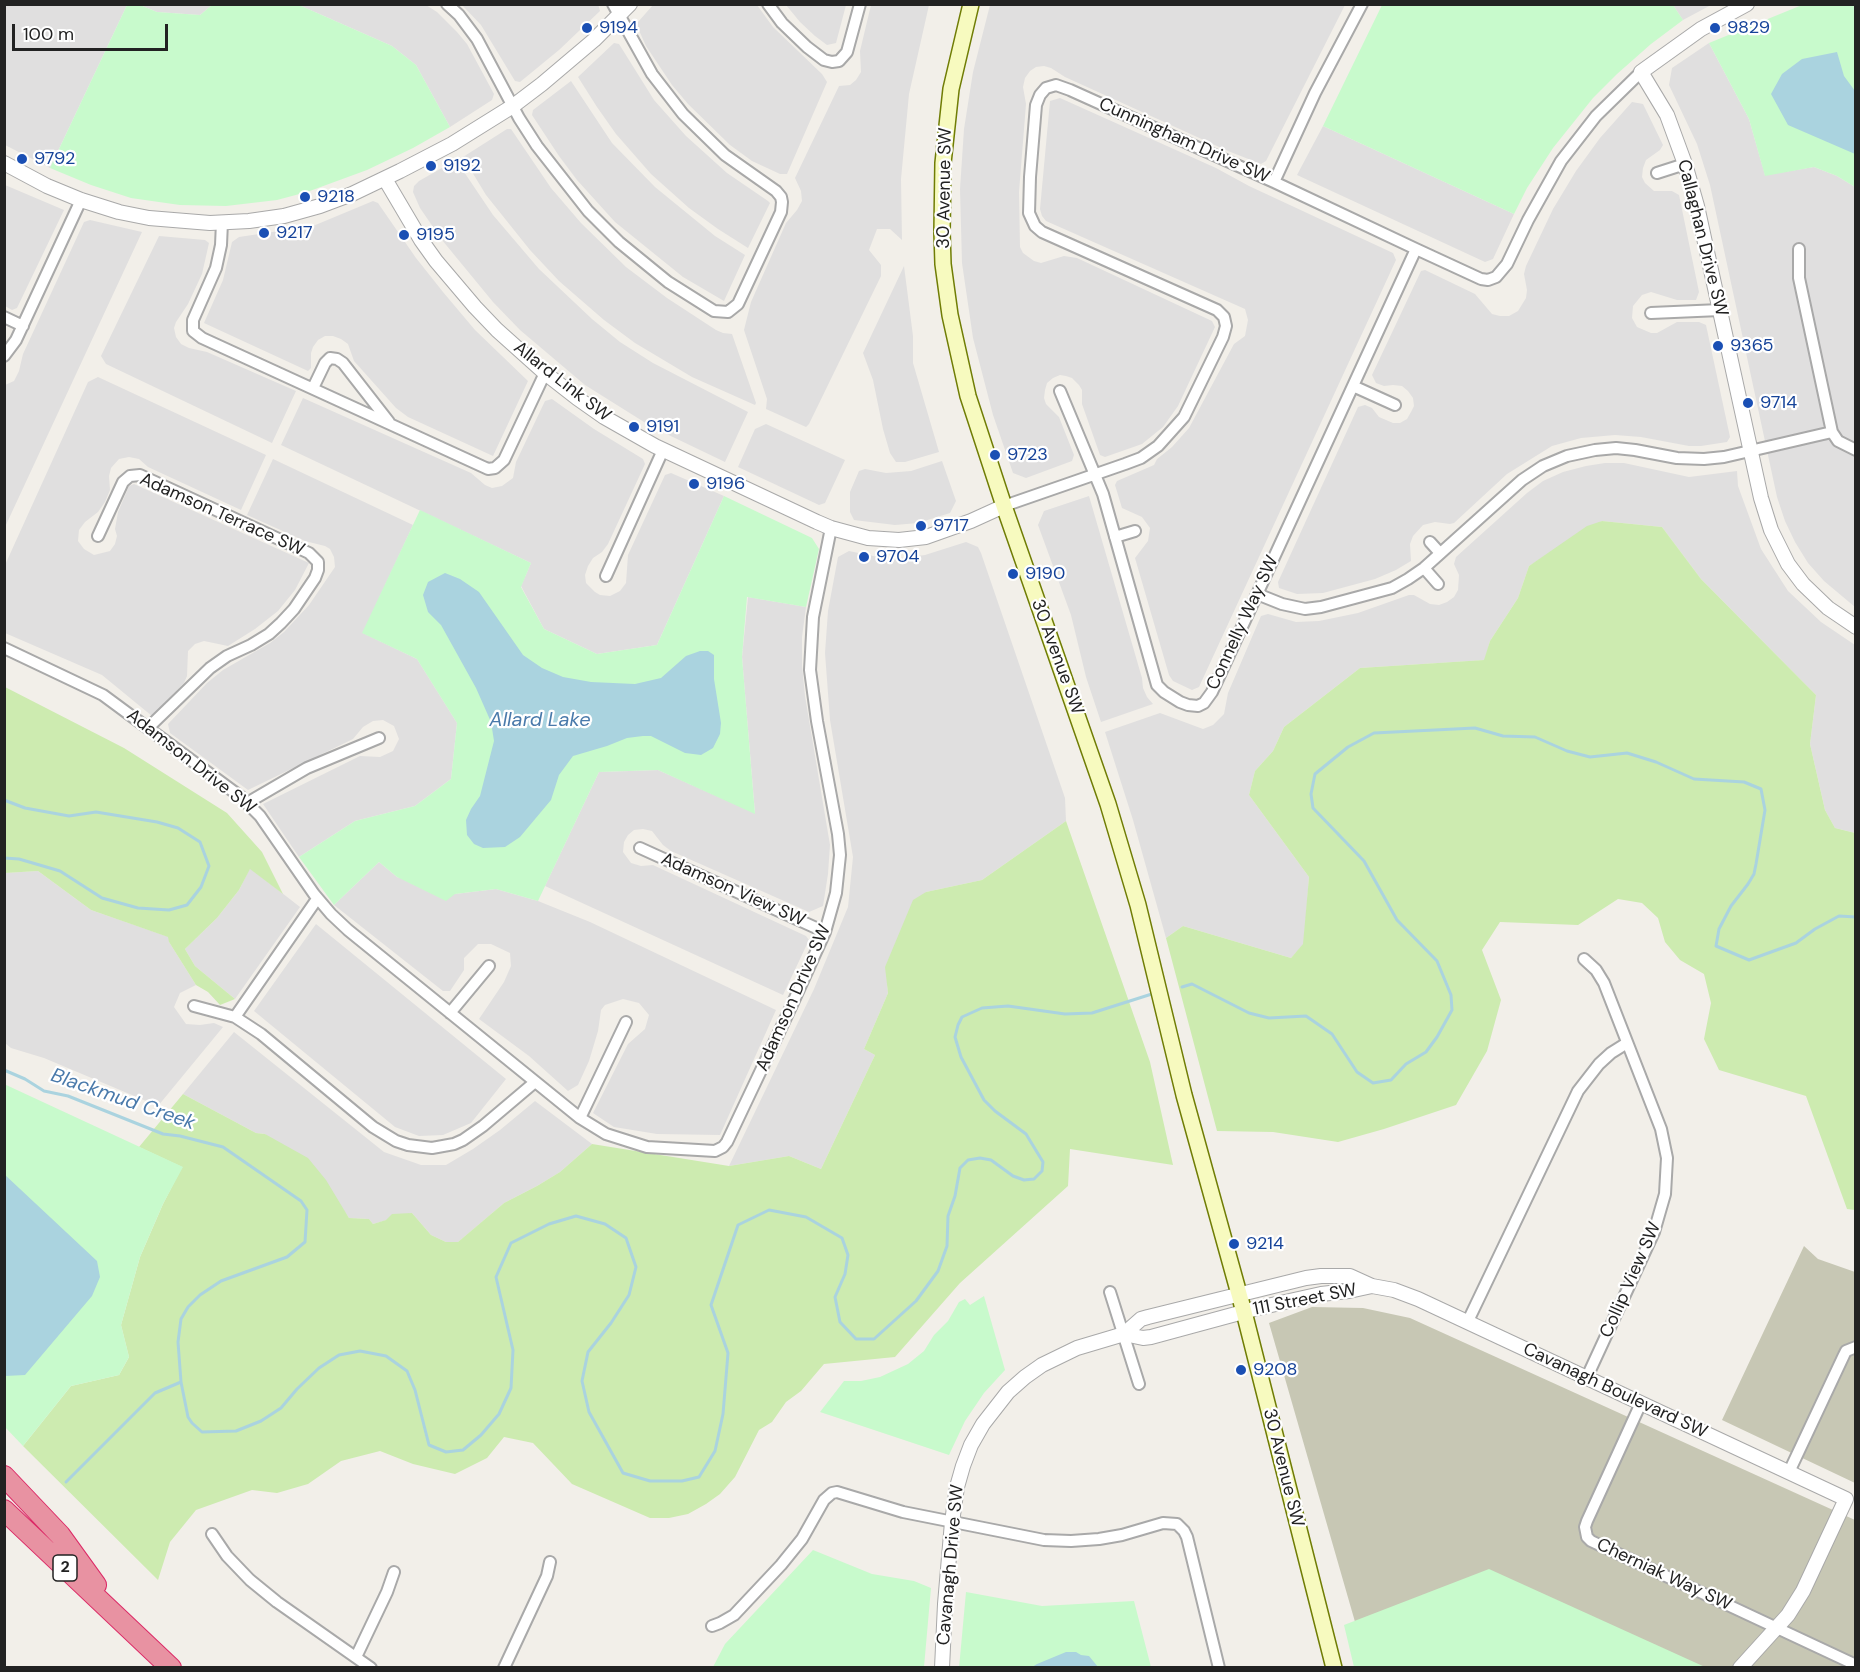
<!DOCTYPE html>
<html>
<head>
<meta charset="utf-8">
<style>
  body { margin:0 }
  #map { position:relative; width:1860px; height:1672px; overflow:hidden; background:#f2efe9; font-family:"DM Sans",sans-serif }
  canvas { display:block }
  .frame { position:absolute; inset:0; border:6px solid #222; pointer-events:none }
  .scale { position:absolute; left:12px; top:24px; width:156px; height:27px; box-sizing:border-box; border:3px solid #222; border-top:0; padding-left:8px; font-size:18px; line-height:21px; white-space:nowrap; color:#222; -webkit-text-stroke:4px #fff; paint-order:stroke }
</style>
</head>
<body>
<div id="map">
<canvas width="1860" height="1672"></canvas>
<div class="frame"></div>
<div class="scale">100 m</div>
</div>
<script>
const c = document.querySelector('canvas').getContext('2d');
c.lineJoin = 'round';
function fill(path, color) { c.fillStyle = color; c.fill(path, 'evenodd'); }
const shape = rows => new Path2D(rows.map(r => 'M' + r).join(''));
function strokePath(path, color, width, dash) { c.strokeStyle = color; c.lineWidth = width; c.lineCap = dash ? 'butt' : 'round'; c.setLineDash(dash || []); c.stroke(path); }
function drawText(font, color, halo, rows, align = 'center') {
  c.font = font + ' "DM Sans",sans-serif'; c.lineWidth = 4.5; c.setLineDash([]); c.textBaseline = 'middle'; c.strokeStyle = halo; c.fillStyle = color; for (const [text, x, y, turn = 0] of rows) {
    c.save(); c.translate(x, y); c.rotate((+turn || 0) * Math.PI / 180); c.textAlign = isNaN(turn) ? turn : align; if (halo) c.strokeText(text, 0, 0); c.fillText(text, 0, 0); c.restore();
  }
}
fill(shape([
  [598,4,600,11,559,50,520,82,515,81,481,25,462,5],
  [5,5,127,5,50,168,5,145],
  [140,5,212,5,200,15,157,12],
  [299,5,426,5,437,12,457,32,467,44,494,94,492,100,450,127,416,65,392,46],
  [653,5,757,5,773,27,822,74,827,82,787,174,780,174,752,161,730,145,688,104,672,85,646,46,637,26,638,22],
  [786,5,846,5,836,43,827,45,815,36,800,22],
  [871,5,929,5,909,94,901,179,902,240,890,229,877,229,869,250,881,265,881,276,809,424,806,427,766,409,767,399,744,330,751,302,786,223,797,210,802,201,801,191,795,178,839,86,850,85,856,80,861,72,860,51],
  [990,5,1345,5,1266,161,1261,164,1228,151,1065,77,1051,68,1044,66,1036,67,1030,71,1025,78,1023,87,1026,104,1019,192,1020,247,1023,253,1034,261,1041,263,1064,256,1077,258,1212,321,1215,327,1178,406,1163,427,1142,444,1105,457,1100,455,1082,404,1082,390,1079,385,1072,378,1066,376,1060,375,1053,378,1047,383,1045,390,1044,398,1046,404,1059,417,1074,455,1072,461,1026,478,1013,473,993,415,973,338,962,263,960,189,964,129,973,72],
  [1673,5,1711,5,1683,20],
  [614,43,619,44,654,100,686,136,727,173,768,201,770,203,748,248,718,229,689,208,651,174,616,134,597,107,578,77],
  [1709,43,1749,119,1765,175,1814,167,1837,176,1855,187,1855,607,1824,581,1808,563,1795,542,1785,521,1777,497,1710,185,1697,144,1669,85,1672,68],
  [571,81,612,143,655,187,715,236,745,255,724,301,683,277,615,222,577,180,559,156,532,115,533,110],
  [1060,98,1216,168,1249,186,1393,253,1396,260,1199,687,1192,690,1173,681,1169,675,1135,558,1148,541,1150,528,1142,517,1122,508,1115,485,1117,481,1154,465,1157,459,1172,447,1189,428,1234,344,1245,336,1248,320,1245,309,1046,221,1042,216,1040,209,1050,101],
  [1632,102,1643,104,1663,145,1660,150,1646,160,1643,168,1642,177,1645,183,1654,191,1672,191,1679,195,1699,292,1696,300,1677,300,1651,292,1642,295,1633,306,1632,318,1637,327,1651,333,1657,333,1677,322,1699,322,1706,325,1730,437,1727,442,1701,446,1689,446,1641,437,1615,435,1581,438,1552,446,1507,474,1454,523,1450,524,1435,522,1423,525,1413,536,1410,544,1411,561,1396,570,1375,579,1323,593,1297,594,1279,588,1278,582,1358,407,1365,405,1372,408,1379,417,1393,423,1400,423,1407,419,1411,412,1414,406,1413,398,1408,391,1402,386,1393,385,1384,386,1376,383,1372,375,1421,271,1425,270,1475,294,1492,314,1500,316,1509,316,1518,311,1526,298,1527,290,1524,274,1526,266,1553,209,1576,171,1600,138],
  [1323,126,1514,214,1493,259,1485,262,1297,175],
  [507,129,511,129,551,188,581,223,626,267,667,298,716,330,723,333,732,334,756,403,755,405,692,377,635,343,604,320,559,281,530,250,486,195,463,157],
  [456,160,493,215,539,269,592,319,620,342,653,363,748,412,725,462,652,427,585,385,520,330,493,302,442,240,420,208,413,192,414,186,419,181],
  [5,185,64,210,17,308,12,310,5,306],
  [373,201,378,203,416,258,443,292,475,330,528,381,493,456,408,417,396,408,354,361,348,344,341,339,333,336,325,336,318,340,313,347,311,353,311,368,308,371,204,323,223,280,232,242,239,237,313,226],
  [90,220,142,232,5,527,5,385,14,381,19,371,23,354,84,222],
  [159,236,205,240,209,243,202,274,188,304,176,322,174,328,176,337,181,344,189,348,207,352,296,391,272,443,106,364,101,356],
  [904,266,913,336,913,363,939,452,905,462,896,462,890,453,883,429,873,380,863,353],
  [98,377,266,455,241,510,148,467,139,459,129,457,119,459,111,468,109,476,110,490,105,502,98,512,85,522,79,530,78,541,84,549,94,555,110,551,115,544,117,536,115,529,118,512,129,486,134,484,309,563,295,590,278,611,255,629,228,646,204,641,195,644,188,651,187,676,184,683,152,716,102,675,5,633,5,565,88,382],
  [303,398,471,473,485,485,492,488,502,486,513,478,516,462,545,401,552,399,594,429,643,459,645,464,608,544,602,552,593,558,588,566,585,575,586,583,595,592,600,595,610,596,620,591,626,583,628,555,665,475,671,473,724,496,657,645,597,654,544,629,521,586,531,563,281,445],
  [766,424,845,460,825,503,819,505,738,467,755,429],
  [273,459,413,525,363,633,417,659,457,723,451,779,415,806,355,821,299,857,263,804,360,756,380,757,393,751,399,739,394,726,383,720,373,721,363,727,353,739,248,790,170,733,168,724,207,683,223,670,270,643,284,632,309,605,335,567,334,557,330,549,325,546,305,541,247,515],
  [942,461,956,501,950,513,918,523,895,525,854,520,850,512,850,492,859,471,865,469,886,473,911,471],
  [1605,463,1624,463,1689,477,1737,471,1738,486,1761,549,1788,591,1821,622,1855,645,1855,833,1835,828,1825,810,1810,744,1816,695,1701,579,1662,527,1602,521,1529,566,1518,598,1490,641,1485,660,1360,668,1284,727,1273,751,1255,771,1249,795,1309,877,1304,944,1291,958,1183,926,1166,938,1133,820,1105,732,1160,713,1203,729,1213,725,1224,714,1228,693,1261,616,1268,614,1296,622,1319,621,1358,613,1409,595,1414,595,1430,604,1439,605,1447,602,1454,597,1458,590,1459,575,1454,564,1456,557,1527,493,1543,481,1563,472,1586,466],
  [1089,496,1142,678,1143,688,1147,697,1153,704,1101,722,1086,677,1071,615,1038,525,1044,511],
  [966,542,978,547,981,553,1065,798,1066,821,982,880,926,892,886,967,888,993,864,1049,875,1055,821,1169,789,1156,729,1166,814,989,848,907,853,857,830,720,825,653,828,611,838,557,849,551,878,557,901,558,925,555],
  [748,597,806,607,802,637,802,665,805,696,830,845,828,874,823,906,809,912,671,851,663,845,652,831,643,829,634,830,628,835,624,842,623,852,631,863,641,866,653,865,806,936,809,940,783,995,545,886,599,772,658,770,755,813,742,657],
  [379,862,397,877,455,894,496,889,538,901,590,922,776,1010,720,1135,657,1134,614,1127,593,1113,628,1044,645,1029,649,1015,639,1003,623,999,605,1005,601,1010,598,1031,589,1061,578,1085,568,1091,529,1056,479,1019,504,982,511,966,510,953,491,944,478,944,464,958,464,970,450,991,443,991,334,905],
  [250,868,300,907,235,999,195,966,185,949,217,918,239,890],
  [38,871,91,910,169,937,169,942,196,985,180,993,174,1007,186,1024,200,1025,214,1023,223,1027,158,1106,44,1058,11,1048,5,1043,4,873],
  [316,924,506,1079,471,1123,443,1135,419,1136,395,1127,254,1011],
  [234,1032,384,1152,421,1165,446,1165,473,1149,500,1130,535,1101,592,1144,560,1172,537,1186,504,1203,457,1243,446,1242,431,1235,412,1213,373,1224,369,1219,349,1218,338,1202,265,1134,256,1133,183,1094]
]), '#e0dfdf');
fill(shape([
  [1804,1246,1818,1259,1855,1272,1855,1483,1722,1420],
  [1312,1307,1363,1308,1410,1318,1855,1520,1855,1667,1368,1667,1269,1323]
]), '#c7c7b4');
fill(shape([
  [1602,521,1662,527,1701,579,1816,695,1810,744,1825,810,1835,828,1855,833,1855,1210,1847,1209,1806,1096,1719,1070,1704,1039,1711,1003,1704,974,1680,960,1665,942,1658,918,1642,903,1618,899,1578,925,1500,922,1482,950,1501,1000,1487,1051,1456,1105,1384,1129,1338,1142,1273,1132,1217,1131,1166,938,1183,926,1291,958,1303,944,1309,877,1249,795,1255,771,1273,751,1284,727,1360,668,1484,660,1490,641,1518,598,1529,566,1587,526],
  [5,687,124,748,227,813,262,852,283,894,250,869,239,890,217,918,185,949,195,966,235,999,220,1005,208,992,196,985,169,942,168,937,91,910,38,871,5,873],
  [1066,821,1150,1062,1173,1165,1070,1149,1068,1186,960,1283,895,1357,824,1364,801,1391,786,1402,772,1422,759,1430,735,1477,720,1494,706,1504,688,1514,669,1518,650,1518,572,1484,533,1443,504,1437,487,1458,455,1474,413,1464,380,1451,341,1461,308,1484,277,1493,252,1490,196,1510,170,1542,158,1580,23,1446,71,1386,119,1375,129,1357,121,1325,140,1257,163,1204,182,1167,139,1147,183,1094,256,1133,265,1134,308,1158,326,1180,349,1218,369,1219,373,1224,386,1220,392,1214,412,1213,431,1235,446,1242,458,1242,504,1203,537,1186,560,1172,592,1144,729,1166,789,1156,821,1169,875,1055,864,1049,888,993,885,967,913,900,926,892,982,880]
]), '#cdebb0');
fill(shape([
  [127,5,140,5,157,12,200,15,212,5,299,5,392,46,416,65,450,127,413,148,367,170,307,192,277,200,226,206,180,205,131,198,91,185,50,168],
  [1382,5,1673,5,1683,20,1651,44,1617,74,1593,98,1553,148,1527,188,1514,214,1323,126],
  [1802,5,1854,5,1856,7,1855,187,1837,176,1814,167,1765,176,1749,119,1709,43],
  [724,496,812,538,819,549,806,607,747,597,742,657,755,814,658,770,599,772,538,901,496,889,455,894,446,901,397,877,379,862,334,905,299,857,355,821,415,806,451,779,457,723,417,659,362,633,420,510,531,563,521,587,544,629,597,654,657,645],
  [4,1084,183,1167,163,1204,140,1257,121,1325,129,1357,119,1375,71,1386,23,1446,4,1426],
  [984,1296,1005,1370,984,1393,965,1421,949,1455,820,1412,844,1381,861,1381,880,1377,908,1364,924,1351,934,1335,948,1321,959,1302,965,1299,970,1305],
  [813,1550,872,1574,914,1581,931,1588,924,1667,713,1667,725,1644],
  [1489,1569,1705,1667,1354,1667,1344,1625],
  [966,1592,1042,1606,1134,1601,1151,1667,959,1668]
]), '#c8facc');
fill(shape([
  [1837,52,1844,76,1855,91,1855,154,1788,125,1771,94,1782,74,1802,59],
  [445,573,460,579,479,592,523,655,542,668,563,677,591,682,635,684,661,678,686,656,700,651,708,651,714,655,714,679,721,723,720,734,713,748,701,755,685,753,651,736,643,736,627,738,607,746,573,756,559,775,551,800,520,837,505,847,483,848,474,844,467,835,466,820,471,809,480,796,494,741,491,722,476,688,441,625,428,612,423,595,428,582],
  [4,1174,97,1261,100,1277,92,1296,25,1375,5,1376],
  [1066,1652,1076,1652,1081,1655,1089,1656,1098,1667,1032,1667,1037,1664]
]), '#aad3df');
strokePath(shape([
  [4,800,25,808,69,816,96,812,157,822,178,828,200,842,209,866,201,887,187,905,169,910,138,908,102,898,60,871,19,859,4,858],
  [1182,987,1192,984,1249,1013,1269,1018,1306,1016,1332,1034,1357,1072,1373,1083,1391,1080,1406,1064,1426,1052,1437,1037,1452,1010,1451,995,1437,961,1397,920,1364,861,1313,808,1311,794,1315,774,1348,747,1374,733,1475,728,1503,736,1535,737,1567,751,1590,757,1627,753,1656,762,1694,779,1744,782,1761,789,1765,810,1756,864,1754,874,1748,884,1731,906,1719,929,1716,946,1749,960,1796,943,1815,929,1839,916,1856,917],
  [4,1070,25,1079,44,1091,68,1096,163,1134,180,1136,223,1147,301,1201,307,1210,305,1242,287,1257,221,1281,200,1295,188,1307,181,1319,178,1342,181,1382,188,1417,192,1423,202,1432,236,1431,261,1421,281,1408,297,1389,319,1368,339,1355,360,1351,386,1356,407,1371,415,1390,429,1445,446,1452,463,1450,481,1435,499,1414,511,1388,513,1350,496,1277,511,1243,549,1224,576,1216,605,1224,626,1238,636,1267,629,1295,611,1323,588,1352,582,1381,589,1412,623,1473,650,1481,682,1481,699,1477,715,1451,723,1414,728,1353,711,1305,738,1225,769,1210,806,1217,842,1238,848,1255,845,1274,835,1297,840,1322,856,1339,874,1339,916,1301,938,1271,947,1246,948,1216,955,1196,960,1168,968,1160,980,1158,991,1160,1013,1176,1024,1180,1034,1179,1042,1171,1043,1162,1026,1134,995,1111,984,1100,961,1057,955,1037,958,1025,962,1017,982,1008,1008,1006,1065,1014,1092,1013,1155,993],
  [66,1482,155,1393,181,1382]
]), '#aad3df', 3);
const minor = shape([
  [447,4,459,15,477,39,519,118,537,146,588,211,619,242,668,282,714,311,728,312,738,304,781,212,782,202,781,197,776,191,725,155,683,114,652,74,613,4],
  [768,4,782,23,807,47,824,60,832,62,839,61,847,52,860,4],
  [1657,173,1685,164],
  [1274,182,1315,93,1362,4],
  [222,222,221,245,216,268,193,320,193,331,202,338,488,469,495,468,504,460,545,373],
  [1799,249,1799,278,1832,432,1838,441,1856,450],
  [1651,313,1720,310],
  [4,317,23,326],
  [4,356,16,340,81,200],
  [1353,386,1395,405],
  [313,388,325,363,330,358,337,359,343,363,389,422],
  [1060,391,1103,494,1157,685,1164,692,1180,702,1188,705,1198,706,1204,703,1212,692,1416,249],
  [1004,506,1125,464,1141,458,1158,446,1184,417,1223,337,1226,326,1224,317,1217,310,1042,232,1035,226,1029,213,1030,177,1036,105,1040,95,1046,88,1056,85,1070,90,1274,182,1416,249,1481,279,1488,280,1496,277,1507,264,1528,220,1561,161,1596,116,1641,72],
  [98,536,123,482,130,476,140,475,309,553,318,562,318,570,315,578,294,609,281,623,269,634,251,645,227,656,210,668,149,727],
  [1115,537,1135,531],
  [1430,542,1440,553],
  [1424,568,1438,584],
  [606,576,663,450],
  [1257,594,1282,604,1305,609,1321,607,1392,588,1408,579,1424,568,1522,480,1543,466,1567,456,1595,450,1616,448,1635,450,1677,458,1704,459,1724,457,1832,432],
  [4,648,103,695,241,797,260,816,314,894,331,914,348,930,580,1118,606,1134,647,1147,715,1151,723,1147,727,1142,791,1007,825,932,836,893,840,855,838,834,817,721,810,670,813,617,831,528],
  [247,803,307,768,379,738],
  [640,848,825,932],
  [317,899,235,1017,261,1034,373,1127,396,1141,408,1145,432,1148,454,1144,463,1140,483,1126,535,1082],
  [1584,959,1596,970,1604,983,1661,1129,1667,1158,1665,1194,1654,1232,1587,1377],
  [194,1006,235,1017],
  [450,1013,489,966],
  [580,1118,626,1022],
  [1110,1292,1139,1384],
  [1468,1321,1578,1091,1599,1064,1611,1053,1627,1043],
  [1641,1403,1587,1521,1585,1527,1587,1537,1591,1541,1856,1665],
  [1789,1472,1844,1355,1846,1351,1856,1347],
  [212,1534,227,1556,250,1580,277,1602,371,1668],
  [712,1626,720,1623,734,1615,781,1565,802,1539,824,1500,832,1493,837,1492,903,1512,1044,1540,1071,1541,1099,1539,1122,1535,1163,1523,1177,1524,1184,1531,1187,1537,1219,1668],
  [356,1657,387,1592,394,1572],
  [504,1668,547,1576,550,1562]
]);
const tertiary = shape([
  [1747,4,1701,29,1641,72,1667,115,1685,164,1697,206,1761,498,1771,530,1788,564,1803,584,1828,608,1856,627],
  [4,163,47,186,81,200,119,212,149,218,210,223,249,221,284,216,320,206,352,194,400,171,452,144,513,106,542,84,594,40,630,4],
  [385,179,421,240,436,261,475,307,497,330,545,373,577,398,604,417,655,446,817,522,831,528,868,538,899,540,926,537,971,521,1004,506],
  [1124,1334,1141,1319,1148,1317,1306,1278,1321,1276,1350,1276,1372,1286,1394,1290,1418,1299,1846,1499,1803,1591,1788,1615,1740,1668],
  [942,1668,945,1604,952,1522,957,1487,963,1466,971,1445,983,1424,1008,1392,1025,1377,1042,1365,1077,1348,1124,1334,1143,1338,1151,1337,1258,1308,1321,1294,1349,1291,1372,1286]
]);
const secondary = shape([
  [971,4,951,89,943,163,942,232,943,264,950,315,968,396,1004,506,1108,804,1138,905,1184,1095,1244,1312,1334,1668]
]);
const motorway = shape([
  [4,1476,60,1535,96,1585],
  [4,1510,171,1668]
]);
strokePath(minor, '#a9a9a9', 14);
strokePath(tertiary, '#a9a9a9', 16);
strokePath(secondary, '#707d05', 18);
strokePath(motorway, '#dc2a67', 22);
strokePath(minor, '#fff', 10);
strokePath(tertiary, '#fff', 14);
strokePath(secondary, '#f7fabf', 15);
strokePath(motorway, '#e892a2', 20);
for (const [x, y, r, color] of [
  [587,28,6,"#1a4fb4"],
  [1715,28,6,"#1a4fb4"],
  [22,159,6,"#1a4fb4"],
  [431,166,6,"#1a4fb4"],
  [305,197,6,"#1a4fb4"],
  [264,233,6,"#1a4fb4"],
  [404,235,6,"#1a4fb4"],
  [1718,346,6,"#1a4fb4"],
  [1748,403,6,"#1a4fb4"],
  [634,427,6,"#1a4fb4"],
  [995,455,6,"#1a4fb4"],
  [694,484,6,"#1a4fb4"],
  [921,526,6,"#1a4fb4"],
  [864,557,6,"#1a4fb4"],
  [1013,574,6,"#1a4fb4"],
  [1234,1244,6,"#1a4fb4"],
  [1241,1370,6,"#1a4fb4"]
]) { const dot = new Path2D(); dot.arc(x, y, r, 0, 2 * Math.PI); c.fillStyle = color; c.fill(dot); strokePath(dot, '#fff', 2); }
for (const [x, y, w] of [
  [65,1568,24]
]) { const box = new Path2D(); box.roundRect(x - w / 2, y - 13, w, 26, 4.5); c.fillStyle = '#fff'; c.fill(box); strokePath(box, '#222', 1.5); }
drawText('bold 16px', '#222', null, [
  ["2",65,1568]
]);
drawText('18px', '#164399', '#fff', [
  ["9194",599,28],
  ["9829",1727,28],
  ["9792",34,159],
  ["9192",443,166],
  ["9218",317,197],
  ["9217",276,233],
  ["9195",416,235],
  ["9365",1730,346],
  ["9714",1760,403],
  ["9191",646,427],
  ["9723",1007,455],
  ["9196",706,484],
  ["9717",933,526],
  ["9704",876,557],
  ["9190",1025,574],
  ["9214",1246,1244],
  ["9208",1253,1370]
], 'left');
drawText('18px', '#222', '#fff', [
  ["Cunningham Drive SW",1184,141,24],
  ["30 Avenue SW",945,188,-89],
  ["Callaghan Drive SW",1702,238,76],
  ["Allard Link SW",562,382,38],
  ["Adamson Terrace SW",222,515,24],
  ["Connelly Way SW",1243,623,-65],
  ["30 Avenue SW",1057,657,70],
  ["Adamson Drive SW",191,762,38],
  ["Adamson View SW",733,890,24],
  ["Adamson Drive SW",794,998,-66],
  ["Collip View SW",1631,1280,-66],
  ["111 Street SW",1305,1300,-11],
  ["Cavanagh Boulevard SW",1615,1391,25],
  ["30 Avenue SW",1283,1468,76],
  ["Cavanagh Drive SW",951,1565,-85],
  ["Cherniak Way SW",1664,1575,25]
]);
drawText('italic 20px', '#4a7aab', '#fff', [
  ["Allard Lake",540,721],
  ["Blackmud Creek",123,1100,19]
]);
</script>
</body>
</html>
